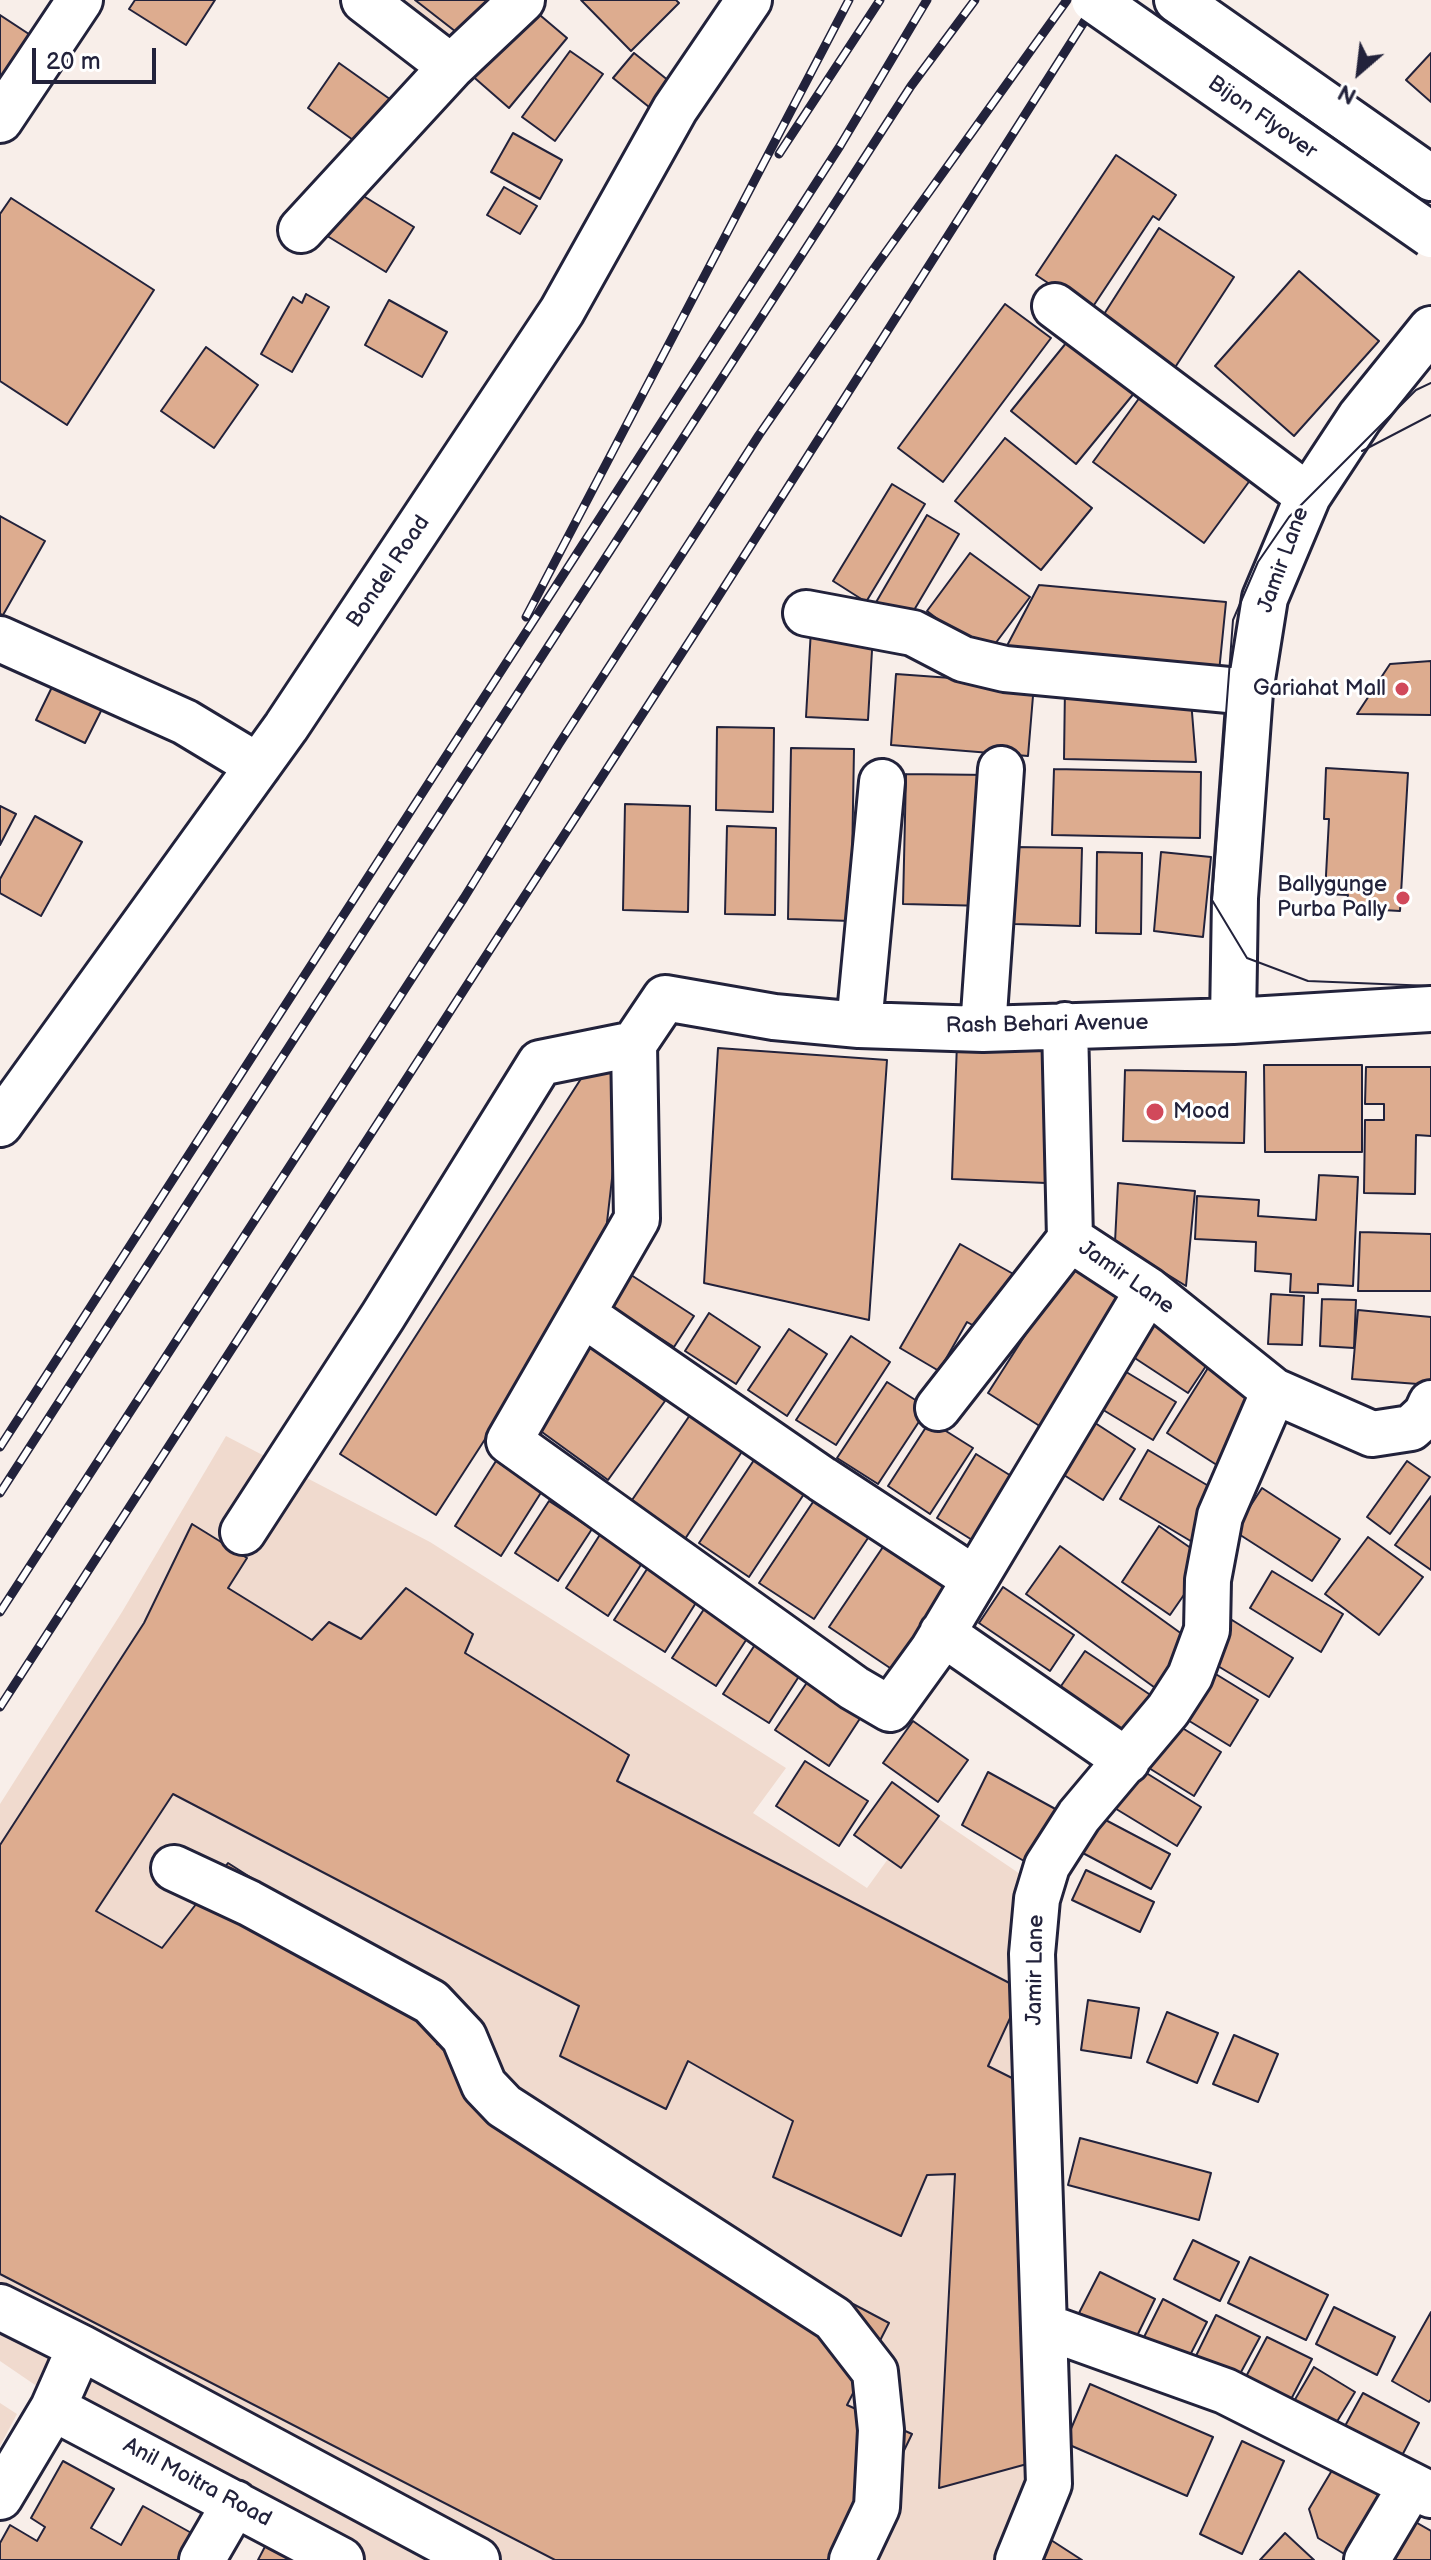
<!DOCTYPE html>
<html>
<head>
<meta charset="utf-8">
<style>
  body { margin:0 }
  #map { position:relative; width:1431px; height:2560px; overflow:hidden; background:#f8eee9; font-family:"Balsamiq Sans",sans-serif }
  canvas { display:block }
  .north { position:absolute; left:1319px; top:32px; width:80px; height:80px; -webkit-text-stroke:6px #fff; paint-order:stroke; rotate:208deg; font-size:22px; font-weight:700; line-height:32px; text-align:center; color:#22223b }
  .north::after { content:''; display:block; margin:auto; width:28px; height:36px; background:#22223b; clip-path:polygon(50% 0,100% 100%,50% 72%,0 100%) }
  .scale { position:absolute; left:32px; top:48px; width:124px; height:36px; box-sizing:border-box; border:4px solid #22223b; border-top:0; padding-left:10px; font-size:24px; line-height:28px; white-space:nowrap; color:#22223b; -webkit-text-stroke:6px #fff; paint-order:stroke }
</style>
</head>
<body>
<div id="map">
<canvas width="1431" height="2560"></canvas>
<div class="north">N</div>
<div class="scale">20 m</div>
</div>
<script>
const c = document.querySelector('canvas').getContext('2d');
c.lineJoin = 'round';
function fill(path, color) { c.fillStyle = color; c.fill(path, 'evenodd'); }
const shape = rows => new Path2D(rows.map(r => 'M' + r).join(''));
function strokePath(path, color, width, dash) { c.strokeStyle = color; c.lineWidth = width; c.lineCap = dash ? 'butt' : 'round'; c.setLineDash(dash || []); c.stroke(path); }
function drawText(font, color, halo, rows, align = 'center') {
  c.font = font + ' "Balsamiq Sans",sans-serif'; c.lineWidth = 6; c.setLineDash([]); c.textBaseline = 'middle'; c.strokeStyle = halo; c.fillStyle = color; for (const [text, x, y, turn = 0] of rows) {
    c.save(); c.translate(x, y); c.rotate((+turn || 0) * Math.PI / 180); c.textAlign = isNaN(turn) ? turn : align; if (halo) c.strokeText(text, 0, 0); c.fillText(text, 0, 0); c.restore();
  }
}
fill(shape([
  [387,0,513,0,456,53],
  [226,1436,430,1542,786,1768,753,1813,867,1888,924,1809,1026,1878,1040,2487,1006,2560,359,2560,60,2402,0,2361,0,1804,122,1612],
  [0,2403,17,2414,0,2446]
]), '#f0dace');
const building = shape([
  [135,0,215,0,186,45,129,9,135,0],
  [415,0,502,0,469,42,415,0],
  [581,0,676,0,679,3,631,51,581,0],
  [528,5,567,38,509,108,469,73,528,5],
  [0,15,38,40,0,96,0,15],
  [570,51,603,74,555,141,522,117,570,51],
  [634,53,674,85,654,111,613,78,634,53],
  [1431,53,1431,102,1406,80,1431,53],
  [339,63,394,102,363,147,308,108,339,63],
  [513,133,562,160,540,199,491,172,513,133],
  [1116,155,1176,195,1159,220,1153,216,1090,311,1036,275,1116,155],
  [504,187,537,206,520,234,487,215,504,187],
  [352,189,414,227,386,272,324,234,352,189],
  [11,198,154,290,67,425,0,381,0,214,11,198],
  [1159,228,1234,277,1174,369,1099,322,1159,228],
  [1299,271,1379,341,1294,436,1215,366,1299,271],
  [306,294,329,307,292,372,261,354,293,297,302,303,306,294],
  [389,300,447,332,422,377,365,345,389,300],
  [1005,304,1051,338,943,482,898,448,1005,304],
  [1075,332,1140,386,1076,464,1011,411,1075,332],
  [206,347,258,385,214,448,161,411,206,347],
  [1140,397,1251,479,1204,543,1093,462,1140,397],
  [1005,438,1092,508,1041,570,955,501,1005,438],
  [892,484,925,504,866,602,833,581,892,484],
  [927,515,959,534,907,622,875,604,927,515],
  [0,516,45,541,3,615,0,614,0,516],
  [970,553,1030,597,986,656,927,611,970,553],
  [1039,585,1226,602,1218,682,1000,659,1039,585],
  [811,629,873,633,868,720,806,717,811,629],
  [1431,661,1431,715,1357,714,1390,664,1431,661],
  [896,674,1034,684,1028,756,891,745,896,674],
  [53,685,102,709,85,743,36,720,53,685],
  [1065,686,1191,700,1196,762,1064,759,1065,686],
  [717,727,774,728,773,812,716,810,717,727],
  [791,748,854,749,851,921,788,919,791,748],
  [1326,768,1408,773,1400,911,1347,908,1348,895,1325,894,1329,819,1324,819,1326,768],
  [1054,769,1201,772,1200,838,1052,835,1054,769],
  [906,774,990,775,988,906,903,904,906,774],
  [625,804,690,806,688,912,623,910,625,804],
  [0,806,16,814,0,845,0,806],
  [35,816,82,842,41,916,0,893,0,879,35,816],
  [727,826,776,828,775,915,725,914,727,826],
  [1015,847,1082,848,1080,926,1014,924,1015,847],
  [1097,852,1142,853,1141,934,1096,933,1097,852],
  [1161,852,1211,857,1203,937,1154,931,1161,852],
  [957,1043,1051,1046,1046,1183,952,1179,957,1043],
  [718,1048,887,1060,869,1320,704,1283,718,1048],
  [593,1060,623,1083,603,1257,436,1515,340,1454,593,1060],
  [1264,1065,1362,1065,1362,1152,1265,1152,1264,1065],
  [1366,1067,1431,1067,1431,1136,1416,1135,1415,1194,1364,1193,1365,1120,1384,1120,1384,1104,1365,1104,1366,1067],
  [1125,1070,1246,1072,1244,1143,1123,1141,1125,1070],
  [1319,1175,1358,1177,1353,1286,1318,1284,1318,1293,1290,1292,1291,1274,1255,1271,1256,1242,1195,1239,1197,1196,1259,1200,1258,1216,1316,1220,1319,1175],
  [1118,1183,1195,1191,1186,1286,1115,1242,1118,1183],
  [1360,1232,1431,1234,1431,1291,1358,1291,1360,1232],
  [960,1244,1024,1280,992,1336,967,1322,939,1371,900,1348,960,1244],
  [1074,1259,1135,1297,1049,1432,988,1393,1074,1259],
  [625,1271,694,1316,674,1347,604,1302,625,1271],
  [1271,1294,1304,1296,1302,1345,1268,1344,1271,1294],
  [1322,1299,1356,1300,1354,1348,1320,1346,1322,1299],
  [1154,1306,1218,1348,1188,1393,1124,1351,1154,1306],
  [1358,1310,1431,1317,1431,1385,1352,1379,1358,1310],
  [709,1313,760,1347,736,1384,685,1351,709,1313],
  [789,1329,827,1354,787,1416,748,1390,789,1329],
  [851,1336,890,1362,836,1445,796,1420,851,1336],
  [581,1340,665,1401,608,1480,524,1419,581,1340],
  [1213,1360,1255,1392,1223,1469,1167,1433,1213,1360],
  [1113,1364,1176,1402,1153,1440,1090,1402,1113,1364],
  [887,1382,928,1408,878,1484,837,1458,887,1382],
  [690,1415,743,1450,685,1539,630,1503,690,1415],
  [1086,1417,1135,1449,1103,1500,1053,1468,1086,1417],
  [930,1421,973,1448,930,1514,888,1486,930,1421],
  [1148,1450,1222,1494,1194,1543,1120,1499,1148,1450],
  [758,1454,808,1488,749,1577,699,1543,758,1454],
  [976,1454,1016,1479,977,1543,937,1518,976,1454],
  [496,1461,542,1491,501,1556,455,1526,496,1461],
  [1407,1461,1430,1477,1390,1534,1367,1517,1407,1461],
  [1262,1488,1340,1539,1312,1581,1234,1531,1262,1488],
  [817,1496,872,1532,814,1619,759,1583,817,1496],
  [1431,1496,1431,1570,1395,1545,1431,1496],
  [549,1501,592,1529,558,1581,515,1553,549,1501],
  [192,1524,247,1558,228,1588,312,1640,329,1622,361,1639,406,1588,473,1634,465,1653,629,1755,617,1781,1023,1990,988,2066,1036,2090,1027,2464,939,2488,955,2174,927,2175,901,2236,773,2177,793,2121,688,2061,666,2109,560,2056,579,2006,173,1794,96,1911,162,1948,228,1863,456,2008,437,2044,514,2091,496,2115,889,2323,847,2405,912,2434,851,2560,555,2560,0,2274,0,1845,144,1623,192,1524],
  [1159,1526,1208,1560,1170,1615,1122,1582,1159,1526],
  [601,1533,644,1560,608,1616,566,1588,601,1533],
  [1368,1537,1423,1577,1379,1635,1325,1594,1368,1537],
  [887,1541,954,1586,896,1672,829,1627,887,1541],
  [1060,1546,1193,1642,1158,1690,1026,1594,1060,1546],
  [649,1566,699,1598,665,1652,614,1620,649,1566],
  [1272,1571,1343,1614,1321,1652,1250,1608,1272,1571],
  [1003,1587,1074,1635,1050,1671,979,1623,1003,1587],
  [708,1603,752,1631,716,1686,672,1658,708,1603],
  [1232,1620,1293,1658,1269,1697,1208,1660,1232,1620],
  [760,1637,805,1667,769,1723,723,1694,760,1637],
  [1085,1651,1152,1696,1127,1733,1059,1689,1085,1651],
  [1201,1665,1258,1700,1230,1746,1173,1711,1201,1665],
  [808,1681,861,1717,829,1766,775,1730,808,1681],
  [1163,1716,1221,1752,1194,1796,1136,1760,1163,1716],
  [913,1721,968,1760,938,1802,883,1763,913,1721],
  [805,1761,868,1801,839,1846,776,1806,805,1761],
  [1127,1761,1201,1807,1177,1846,1108,1804,1127,1761],
  [988,1772,1059,1811,1024,1861,962,1825,988,1772],
  [892,1782,939,1816,901,1868,854,1835,892,1782],
  [1098,1816,1170,1854,1151,1889,1079,1851,1098,1816],
  [1086,1870,1154,1902,1140,1932,1072,1900,1086,1870],
  [1088,2000,1139,2008,1131,2058,1081,2050,1088,2000],
  [1167,2012,1218,2033,1197,2083,1147,2062,1167,2012],
  [1234,2035,1278,2054,1258,2102,1213,2084,1234,2035],
  [1080,2138,1211,2173,1199,2220,1068,2185,1080,2138],
  [1193,2240,1239,2262,1220,2301,1174,2279,1193,2240],
  [1250,2257,1328,2295,1306,2340,1228,2303,1250,2257],
  [1100,2272,1155,2299,1134,2342,1079,2313,1100,2272],
  [1163,2299,1207,2322,1185,2365,1141,2343,1163,2299],
  [1334,2307,1395,2337,1377,2375,1316,2344,1334,2307],
  [1431,2312,1431,2399,1429,2402,1392,2381,1431,2312],
  [1216,2315,1260,2337,1234,2385,1192,2364,1216,2315],
  [1267,2337,1312,2359,1286,2409,1241,2386,1267,2337],
  [1314,2367,1355,2392,1330,2433,1290,2408,1314,2367],
  [1090,2384,1213,2437,1187,2496,1065,2443,1090,2384],
  [1363,2393,1419,2423,1396,2467,1339,2437,1363,2393],
  [1242,2441,1284,2461,1242,2554,1200,2534,1242,2441],
  [63,2461,114,2489,91,2528,121,2545,143,2506,195,2535,181,2560,0,2560,0,2543,10,2525,37,2541,45,2527,31,2518,63,2461],
  [1334,2467,1396,2505,1372,2546,1346,2555,1318,2538,1309,2509,1334,2467],
  [1398,2512,1431,2531,1431,2560,1387,2560,1398,2512],
  [1285,2533,1314,2560,1260,2560,1285,2533],
  [270,2537,312,2560,258,2560,270,2537],
  [1051,2540,1082,2560,1038,2560,1051,2540]
]);
fill(building, '#ddac8f');
strokePath(building, '#22223b', 2);
const minor = shape([
  [364,0,451,67],
  [0,120,80,0],
  [301,230,451,67,522,0],
  [1055,306,1308,496],
  [806,613,913,633,963,659,1005,669,1250,692],
  [0,639,185,722,258,766],
  [1233,1021,1235,898,1250,692,1265,598,1308,496,1360,417,1431,329],
  [859,1025,882,782],
  [1065,1025,1070,1239,1148,1290,1274,1391],
  [983,1029,1001,769],
  [0,1124,286,727,562,311,675,109,749,0],
  [1148,1290,932,1651,890,1709,854,1688,509,1441,637,1219,634,1044,665,998,774,1017,859,1025,983,1029,1233,1021,1431,1009],
  [584,1315,822,1479,973,1578],
  [938,1408,1070,1239],
  [243,1532,383,1316,540,1063,634,1044],
  [942,1633,1127,1761],
  [174,1868,249,1903,431,2002,464,2037,484,2085,504,2106,834,2319,875,2372,881,2430,877,2507,852,2560],
  [0,2307,80,2347,477,2560],
  [1044,2326,1225,2391,1431,2495],
  [53,2408,341,2560],
  [0,2497,53,2408,80,2347],
  [202,2560,235,2503],
  [1018,2560,1049,2484,1032,1954,1037,1899,1047,1866,1079,1816,1168,1710,1190,1676,1207,1630,1208,1580,1220,1516,1274,1391,1372,1434,1411,1428,1426,1414,1431,1403],
  [1367,2560,1411,2486]
]);
const major = shape([
  [1177,0,1431,178]
]);
strokePath(minor, '#22223b', 50);
strokePath(major, '#22223b', 50);
strokePath(minor, '#fff', 44);
strokePath(major, '#fff', 44);
strokePath(shape([
  [1431,383,1416,390,1289,517,1258,562,1233,620,1212,900,1247,958,1308,981,1431,986],
  [1362,451,1431,415]
]), '#22223b', 2);
const rail = shape([
  [779,154,880,0],
  [526,617,849,0],
  [0,1447,840,146,927,0],
  [0,1493,911,86,975,0],
  [0,1612,464,898,559,744,759,435,873,270,1067,0],
  [0,1707,711,608,1098,0]
]);
strokePath(rail, '#22223b', 9);
strokePath(rail, '#fff', 6, [18]);
const majorBridge = shape([
  [1094,0,1431,235]
]);
strokePath(majorBridge, '#22223b', 50, []);
strokePath(majorBridge, '#fff', 44);
for (const [x, y, r, color] of [
  [1402,689,8,"#d1495b"],
  [1403,898,8,"#d1495b"],
  [1155,1112,10,"#d1495b"]
]) { const dot = new Path2D(); dot.arc(x, y, r, 0, 2 * Math.PI); c.fillStyle = color; c.fill(dot); strokePath(dot, '#fff', 3); }
drawText('22px', '#22223b', '#fff', [
  ["Bijon Flyover",1262,118,35],
  ["Jamir Lane",1284,560,-70],
  ["Bondel Road",389,572,-56],
  ["Rash Behari Avenue",1047,1025,-1],
  ["Jamir Lane",1126,1278,35],
  ["Jamir Lane",1036,1970,-89],
  ["Anil Moitra Road",197,2483,28]
]);
drawText('22px', '#22223b', '#fff', [
  ["Gariahat Mall",1386,689],
  ["Ballygunge",1387,885],
  ["Purba Pally",1387,910],
  ["Mood",1173,1112,"left"]
], 'right');
</script>
</body>
</html>
